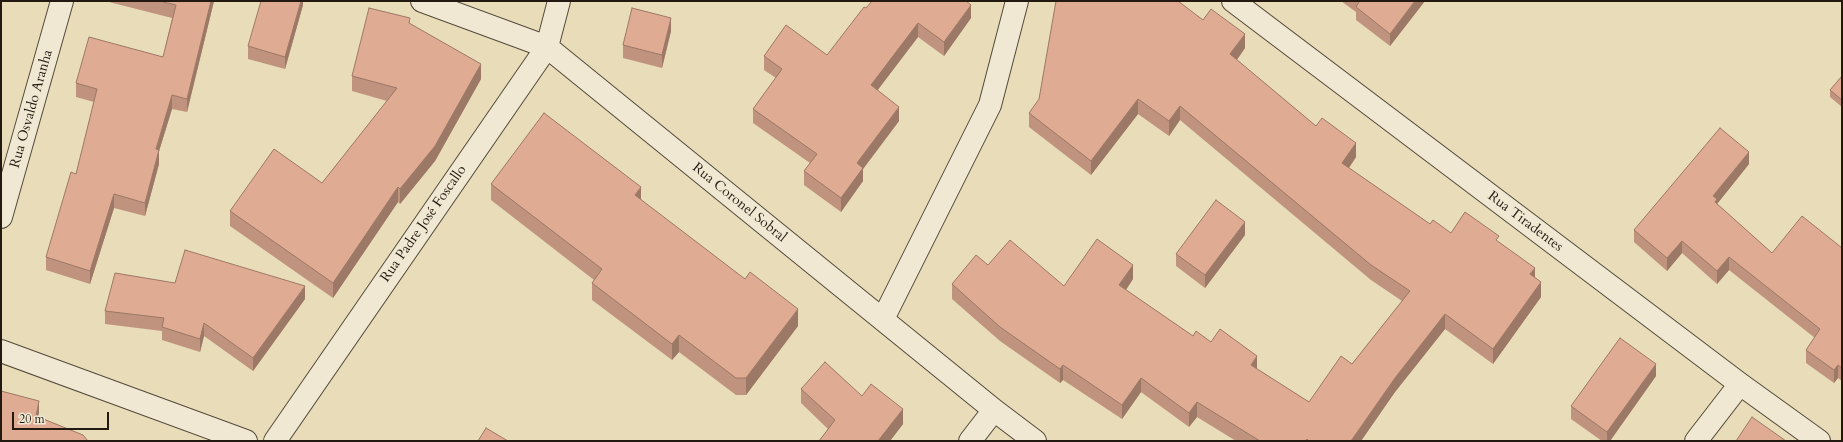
<!DOCTYPE html>
<html>
<head>
<meta charset="utf-8">
<style>
  body { margin:0 }
  #map { position:relative; width:1843px; height:442px; overflow:hidden; background:#e8dcb9; font-family:Cardo,serif }
  canvas { display:block }
  .frame { position:absolute; inset:0; border:2px solid #231911; pointer-events:none }
  .scale { position:absolute; left:12px; top:412px; width:97px; height:18px; box-sizing:border-box; border:2px solid #231911; border-top:0; padding-left:5px; font-size:12px; line-height:14px; white-space:nowrap; color:#231911; -webkit-text-stroke:3px #f0e8d2; paint-order:stroke }
</style>
</head>
<body>
<div id="map">
<canvas width="1843" height="442"></canvas>
<div class="frame"></div>
<div class="scale">20 m</div>
</div>
<script>
const c = document.querySelector('canvas').getContext('2d');
c.lineJoin = 'round';
const shape = rows => new Path2D(rows.map(r => 'M' + r).join(''));
function strokePath(path, color, width, dash) { c.strokeStyle = color; c.lineWidth = width; c.lineCap = dash ? 'butt' : 'round'; c.setLineDash(dash || []); c.stroke(path); }
function fill(path, color) { c.fillStyle = color; c.fill(path, 'evenodd'); }
function drawText(font, color, halo, rows, align = 'center') {
  c.font = font + ' Cardo,serif'; c.lineWidth = 3; c.setLineDash([]); c.textBaseline = 'middle'; c.strokeStyle = halo; c.fillStyle = color; for (const [text, x, y, turn = 0] of rows) {
    c.save(); c.translate(x, y); c.rotate((+turn || 0) * Math.PI / 180); c.textAlign = isNaN(turn) ? turn : align; if (halo) c.strokeText(text, 0, 0); c.fillText(text, 0, 0); c.restore();
  }
}
const minor = shape([
  [422,1,547,47,994,410,1035,441],
  [1233,1,1740,384,1819,441],
  [1,217,62,1],
  [883,319,990,105,1017,1],
  [1,351,246,441],
  [275,441,547,47,559,1],
  [970,441,994,410],
  [1696,441,1740,384]
]);
strokePath(minor, '#544a3b', 24);
strokePath(minor, '#f0e8d2', 22);
fill(shape([
  [105,1,214,1,187,112,172,109,159,151,159,164,145,216,114,208,90,284,46,270,46,257,76,174,94,102,76,97,76,83,163,57,172,18],
  [303,1,303,5,285,69,248,59,248,46],
  [1341,1,1425,1,1390,46,1356,20,1356,12],
  [866,8,971,18,944,56,918,37,877,90,899,121,863,169,863,181,841,212,804,185,804,171,810,163,753,123,753,109,776,78,764,70,764,56,827,55],
  [1203,20,1245,48,1237,60,1316,126,1356,157,1349,168,1430,224,1451,233,1499,242,1535,277,1541,297,1493,364,1445,329,1395,392,1361,441,1236,441,1197,417,1189,427,1141,392,1122,419,1063,380,1060,383,1000,341,952,299,952,284,988,265,1064,286,1133,279,1126,290,1193,336,1211,342,1257,369,1309,402,1352,364,1402,301,1371,280,1180,120,1169,136,1138,114,1091,175,1029,127,1029,113],
  [410,24,481,79,435,161,400,204,398,202,333,298,230,226,230,211,322,183,387,101,352,91,352,76],
  [671,31,662,68,623,58,623,45],
  [1842,76,1842,107,1830,97,1830,90],
  [1749,164,1717,204,1772,253,1842,248,1842,381,1838,378,1834,383,1806,363,1806,350,1815,338,1729,270,1717,284,1682,253,1667,271,1634,242,1634,230],
  [491,184,641,200,798,326,746,395,736,395,679,352,672,360,592,300,592,283,594,280,491,200],
  [1245,235,1205,288,1176,266,1176,254],
  [305,299,253,371,204,336,200,352,162,340,162,331,105,324,105,311],
  [1656,376,1610,441,1602,441,1571,419,1571,406],
  [801,389,862,396,903,424,890,441,819,441,828,429,801,403]
]), '#c0937e');
fill(shape([
  [211,1,214,1,187,112,187,99],
  [301,1,303,1,303,5,285,69,285,57],
  [1415,1,1425,1,1390,46,1390,34],
  [971,5,971,18,944,56,944,42],
  [671,18,671,31,662,68,662,55],
  [918,23,918,37,871,99,871,85],
  [1245,34,1245,48,1230,69,1230,54],
  [481,64,481,79,435,161,400,204,400,189],
  [172,95,172,109,159,151,159,164,145,216,145,203,156,149],
  [1138,99,1138,114,1091,175,1091,161],
  [1180,106,1180,120,1169,136,1169,121],
  [899,107,899,121,863,169,863,181,841,212,841,198,857,163],
  [1356,143,1356,157,1342,178,1342,163],
  [1749,152,1749,164,1717,204,1717,212,1713,196],
  [398,187,398,202,333,298,333,283],
  [641,187,641,203,635,195],
  [114,194,114,208,90,284,90,271],
  [1245,222,1245,235,1205,288,1205,275],
  [1682,241,1682,253,1667,271,1667,258],
  [1729,257,1729,270,1717,284,1717,271],
  [1133,265,1133,279,1119,300,1119,285],
  [1535,268,1535,282,1530,274],
  [1541,282,1541,297,1493,364,1493,349],
  [305,286,305,299,253,371,253,358],
  [798,309,798,326,746,395,746,378],
  [1445,314,1445,329,1395,392,1361,441,1351,441,1395,378],
  [204,323,204,336,200,352,200,339],
  [679,335,679,352,672,360,672,344],
  [1257,356,1257,371,1251,365],
  [1656,364,1656,376,1610,441,1607,441,1607,432],
  [1063,365,1063,380,1060,383,1060,369],
  [1838,365,1838,378,1834,383,1834,370],
  [1141,378,1141,392,1122,419,1122,405],
  [39,401,39,413,36,428,36,416],
  [1197,402,1197,417,1189,427,1189,413],
  [903,409,903,424,890,441,878,441]
]), '#9c7866');
const building = shape([
  [159,1,211,1,187,99,172,95,156,149,159,150,145,203,114,194,90,271,46,257,71,172,76,174,97,89,76,83,89,37,163,57,176,5,159,1],
  [261,1,301,1,285,57,248,46,261,1],
  [872,1,966,1,971,5,944,42,918,23,871,85,899,107,857,163,863,168,841,198,804,171,817,154,753,109,782,69,764,56,786,25,827,55,864,7,866,8,872,1],
  [1056,1,1178,1,1203,20,1211,9,1245,34,1230,54,1316,126,1322,118,1356,143,1342,163,1430,224,1433,220,1451,233,1465,212,1499,236,1496,240,1535,268,1530,274,1541,282,1493,349,1445,314,1395,378,1351,441,1309,441,1307,439,1305,441,1260,441,1197,402,1189,413,1141,378,1122,405,1063,365,1060,369,1000,327,952,284,976,255,988,265,1010,240,1064,286,1097,239,1133,265,1119,285,1193,336,1196,331,1211,342,1220,329,1257,356,1251,365,1309,402,1341,356,1352,364,1410,291,1371,265,1180,106,1169,121,1138,99,1091,161,1029,113,1039,99,1056,1],
  [1357,1,1415,1,1390,34,1356,7,1359,2,1357,1],
  [369,8,410,18,409,23,481,64,435,146,400,189,398,187,333,283,230,211,274,149,322,183,397,88,352,76,369,8],
  [632,8,671,18,662,55,623,45,632,8],
  [1842,76,1842,100,1830,90,1842,76],
  [544,113,641,187,635,195,745,279,750,272,798,309,746,378,736,378,679,335,672,344,592,283,602,269,491,184,544,113],
  [1720,128,1749,152,1713,196,1717,199,1715,202,1772,253,1802,216,1842,248,1842,368,1838,365,1834,370,1806,350,1820,329,1729,257,1717,271,1682,241,1667,258,1634,230,1720,128],
  [1216,200,1245,222,1205,275,1176,254,1216,200],
  [185,250,305,286,253,358,204,323,200,339,162,327,164,318,105,311,115,273,175,283,185,250],
  [1620,338,1656,364,1607,432,1571,406,1620,338],
  [825,362,862,396,871,384,903,409,878,441,819,441,835,420,801,389,825,362],
  [1,391,39,401,36,416,83,435,88,441,1,441,1,391],
  [1752,417,1786,441,1736,441,1752,417],
  [486,428,508,441,478,441,486,428]
]);
fill(building, '#dfab92');
strokePath(building, '#9c7866', 1);
drawText('14px', '#231911', '#f0e8d2', [
  ["Rua Osvaldo Aranha",32,109,-74],
  ["Rua Coronel Sobral",739,203,39],
  ["Rua Tiradentes",1525,222,37],
  ["Rua Padre José Foscallo",424,224,-55]
]);
</script>
</body>
</html>
